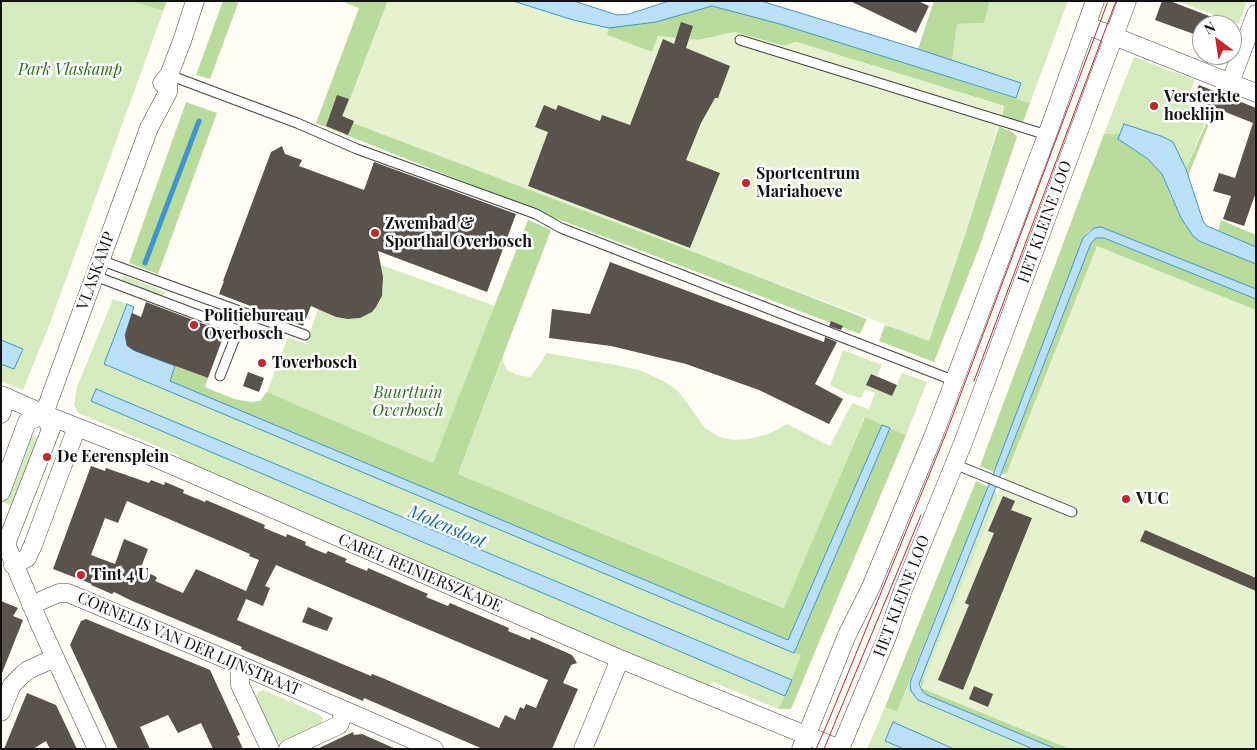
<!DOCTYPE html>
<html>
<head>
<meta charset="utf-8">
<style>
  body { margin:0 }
  #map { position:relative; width:1257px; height:750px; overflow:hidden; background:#fffdf5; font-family:"Playfair Display",serif }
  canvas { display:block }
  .frame { position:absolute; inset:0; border:2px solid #111; pointer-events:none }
  .north { position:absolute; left:1192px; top:15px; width:50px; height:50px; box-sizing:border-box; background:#fff; border:1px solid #a0a0a0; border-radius:50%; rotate:329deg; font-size:14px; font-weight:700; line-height:20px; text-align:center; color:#111 }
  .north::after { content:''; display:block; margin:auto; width:18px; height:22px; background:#c4262e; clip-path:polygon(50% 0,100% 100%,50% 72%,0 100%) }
</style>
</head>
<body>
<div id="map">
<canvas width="1257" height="750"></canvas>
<div class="frame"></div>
<div class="north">N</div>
</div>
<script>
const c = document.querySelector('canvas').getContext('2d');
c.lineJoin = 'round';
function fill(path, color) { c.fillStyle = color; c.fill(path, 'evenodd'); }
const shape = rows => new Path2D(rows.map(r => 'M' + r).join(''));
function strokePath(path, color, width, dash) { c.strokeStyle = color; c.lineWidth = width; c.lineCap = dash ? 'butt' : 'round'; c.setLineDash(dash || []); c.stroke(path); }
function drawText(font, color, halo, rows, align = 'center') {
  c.font = font + ' "Playfair Display",serif'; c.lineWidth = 5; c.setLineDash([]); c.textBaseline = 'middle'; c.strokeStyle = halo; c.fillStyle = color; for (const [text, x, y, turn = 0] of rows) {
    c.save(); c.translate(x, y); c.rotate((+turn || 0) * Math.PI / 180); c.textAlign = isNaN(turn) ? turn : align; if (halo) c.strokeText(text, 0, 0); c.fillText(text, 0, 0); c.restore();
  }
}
fill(shape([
  [1,1,167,1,50,323,23,390,1,381],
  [990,1,1068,1,1030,103,1016,98,1021,83,952,61,957,24,984,23],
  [1177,1,1247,1,1239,24],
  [1134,57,1195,80,1186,101,1210,111,1186,169,1173,142,1124,124,1120,133,1104,134],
  [381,265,495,306,433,463,267,392,288,337,306,344,318,309,336,317,354,319,366,315,376,307,380,302,383,290],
  [125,276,165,292,162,297,123,282,121,279,122,277],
  [113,299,127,304,105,364,801,655,792,680,96,389,91,401,785,696,778,709,713,682,707,687,190,466,178,455,78,413,74,405,77,387],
  [843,350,882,365,877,376,871,374,867,385,892,396,902,373,927,382,906,435,864,418,785,608,458,474,502,360,507,370,517,375,530,377,541,363,546,353,616,365,642,371,665,382,678,391,705,428,719,437,733,440,748,439,769,434,787,424,830,446,852,403,869,409,875,393,865,389,861,398,847,394,830,385],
  [28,435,41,440,16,507,2,502],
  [995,489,998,499,932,685,920,679],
  [912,677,910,684,923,703,1033,749,954,749,893,723,885,740,904,749,867,749,885,707,897,712],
  [264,690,320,715,323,718,322,723,283,742,278,742,274,739,256,696,258,692]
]), '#d5ebbd');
fill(shape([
  [137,1,167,1,163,10,136,3],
  [223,1,239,1,210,79,196,75],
  [341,1,388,1,343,118,427,148,867,319,860,334,555,218,316,123,359,8],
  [934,1,990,1,984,23,957,24,952,61,918,49],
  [712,6,780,24,1030,103,1023,122,1002,117,1004,106,796,42,784,46,735,32,699,40,680,39,652,52,606,35,609,28,656,22],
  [1220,92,1222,92,1188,176,1186,169],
  [186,102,217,113,158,274,129,263],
  [999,126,1014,133,1017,137,979,248,934,362,879,341,885,325,929,340,965,235],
  [1120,133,1118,139,1148,159,1162,174,1171,197,1193,236,1199,241,1256,264,1256,289,1101,227,1094,228,1088,232,1083,238,994,472,980,466,1104,134],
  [528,220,551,230,458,474,784,608,865,417,882,425,789,640,169,381,175,366,208,378,205,387,234,399,251,402,260,401,267,392,433,463],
  [1221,220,1256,235,1256,247,1218,231],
  [1096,238,1103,238,1256,299,1256,319,1017,469,1001,475,1091,243],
  [890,428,906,435,791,709,778,709,785,696,801,655,794,653],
  [976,481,988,487,897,712,885,707],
  [920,679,988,710,1124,749,1056,749,927,695,921,689]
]), '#b9dc9c');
fill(shape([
  [388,1,513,1,573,20,609,28,607,35,652,52,658,36,699,40,735,32,784,46,796,42,1004,106,965,235,929,341,342,119],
  [1097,246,1256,310,1256,749,1070,749,921,688]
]), '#e6f2cf');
const water = shape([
  [513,1,574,1,617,15,629,14,669,1,761,1,918,49,1021,83,1016,98,780,24,712,6,656,22,609,28,573,20,513,1],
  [1124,124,1161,136,1173,142,1186,169,1203,221,1207,226,1256,247,1256,264,1199,241,1193,236,1181,218,1162,174,1148,159,1118,139,1124,124],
  [1101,227,1256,289,1256,299,1104,238,1096,238,1091,243,919,684,923,692,927,695,1056,749,1033,749,918,700,911,691,910,684,912,677,994,472,1083,238,1094,228,1101,227],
  [127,304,134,307,125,335,127,345,133,350,175,366,170,381,788,640,882,425,890,428,794,653,104,364,127,304],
  [1,340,23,349,14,369,1,364,1,340],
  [96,389,792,680,785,696,91,401,96,389],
  [893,722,954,749,904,749,885,741,893,722]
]);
fill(water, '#b9e0f7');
strokePath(water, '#3f96cf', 1);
strokePath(shape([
  [145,263,199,121]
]), '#3f96cf', 5);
fill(shape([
  [850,1,918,1,929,6,916,33],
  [1162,1,1170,1,1230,24,1230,25,1202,25,1202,37,1155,20],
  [681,22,693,26,686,48,730,66,718,98,715,98,701,123,686,160,720,173,690,248,528,186,548,132,535,127,544,105,556,110,558,105,600,121,602,115,630,125,663,39,674,44],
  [1199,85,1256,108,1256,192,1244,226,1223,219,1231,196,1213,191,1219,173,1235,178,1253,123,1193,99],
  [337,95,349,99,342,116,354,121,348,135,326,126],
  [282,146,285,154,302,160,299,166,364,190,374,162,516,214,487,292,378,251,383,277,382,296,376,307,372,312,360,318,348,319,336,317,311,306,303,326,219,294,224,281,223,281,271,152],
  [610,262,824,342,825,337,837,342,815,384,843,399,829,424,759,390,686,364,611,346,549,338,552,309,590,314],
  [146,302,225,332,208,378,135,351,127,346,125,335,132,313,141,317],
  [831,321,843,326,841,330,829,326],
  [248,372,264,378,259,392,243,386],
  [871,374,897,385,892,396,866,385],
  [91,466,105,471,106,468,149,483,151,480,164,485,165,482,184,490,183,493,205,502,206,500,265,525,264,528,286,537,287,534,306,542,305,545,326,554,328,551,347,559,345,562,367,571,368,568,428,594,426,597,448,606,450,603,509,628,508,631,530,640,531,637,572,655,577,663,571,665,563,683,578,689,552,749,483,749,364,698,363,701,241,649,242,647,130,600,114,592,112,594,91,585,92,584,53,569],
  [127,501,250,554,249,556,259,560,246,591,196,569,183,593,155,581,157,578,155,576,140,570,148,549,124,539,115,564,91,555,105,518,118,523],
  [276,565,548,680,536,708,526,704,524,709,520,707,515,720,505,715,499,728,380,677,372,674,371,676,237,620,246,599,263,606,270,588,265,586],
  [1003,496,1015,501,1011,510,1032,518,963,690,938,680,969,605,965,603,994,533,988,531],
  [1145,530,1256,578,1256,591,1140,541],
  [1,601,18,608,13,616,23,620,2,673],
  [308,607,333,618,327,631,302,622],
  [86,619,210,670,240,735,237,736,243,749,213,749,201,723,178,733,168,715,140,727,150,749,118,749,70,645,81,621],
  [974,686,993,694,988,707,969,699],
  [27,693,56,705,77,749,50,749,46,741,33,749,4,749],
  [353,732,354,735,362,734,396,749,317,749]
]), '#5a524d');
const service = shape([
  [740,40,1047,135],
  [169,75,297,123,357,149,536,214,561,228,955,381],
  [100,260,305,335],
  [95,276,238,330,220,376],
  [954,464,1072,512]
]);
const minor = shape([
  [1086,25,1256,93],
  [162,83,169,75,182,41,195,1],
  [1230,83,1256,14],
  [1,395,44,414,160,460,620,659,840,749],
  [1,414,7,397],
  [44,414,51,429,6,544,40,625,97,749],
  [44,414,149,128,168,92,169,75],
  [1,492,27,422,44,414],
  [13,565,27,558,33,545,77,427],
  [31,605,59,593,68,593,240,665,434,749],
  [240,665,240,685,270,749],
  [1,712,12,685,22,675,28,670,55,658],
  [288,749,339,725,345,711],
  [583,749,620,659],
  [801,749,847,635,871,587,935,432,1047,135,1095,1],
  [840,749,887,637,903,590,963,443,1127,1]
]);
strokePath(service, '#444', 11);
strokePath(minor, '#444', 19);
strokePath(service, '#fff', 9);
strokePath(minor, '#fff', 18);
strokePath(shape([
  [974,381,1116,1],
  [816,749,828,722,945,436,1108,1],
  [824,749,921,515]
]), '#c4262e', 1);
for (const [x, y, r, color] of [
  [1154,106,5,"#c4262e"],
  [746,183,5,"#c4262e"],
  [375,233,5,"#c4262e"],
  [194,325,5,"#c4262e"],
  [262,363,5,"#c4262e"],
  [47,457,5,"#c4262e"],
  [1126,499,5,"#c4262e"],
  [81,575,5,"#c4262e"]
]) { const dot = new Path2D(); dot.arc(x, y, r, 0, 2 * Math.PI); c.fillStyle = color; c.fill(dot); strokePath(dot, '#fff', 2); }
drawText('italic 16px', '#2f6b1f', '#fff', [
  ["Park Vlaskamp",70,70],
  ["Buurttuin",408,393],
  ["Overbosch",408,411]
]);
drawText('bold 16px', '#111', '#fff', [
  ["Versterkte",1164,97],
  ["hoeklijn",1164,115],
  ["Sportcentrum",756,174],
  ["Mariahoeve",756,192],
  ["Zwembad &",385,224],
  ["Sporthal Overbosch",385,242],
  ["Politiebureau",204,316],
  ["Overbosch",204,334],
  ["Toverbosch",272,363],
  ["De Eerensplein",57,457],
  ["VUC",1136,499],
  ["Tint 4 U",91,575]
], 'left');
drawText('16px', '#111', '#fff', [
  ["HET KLEINE LOO",1045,222,-70],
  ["VLASKAMP",96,271,-70],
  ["CAREL REINIERSZKADE",420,573,23],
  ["HET KLEINE LOO",902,596,-69],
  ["CORNELIS VAN DER LIJNSTRAAT",189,644,23]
]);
drawText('italic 18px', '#1768a6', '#fff', [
  ["Molensloot",447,527,23]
]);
</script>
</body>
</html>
